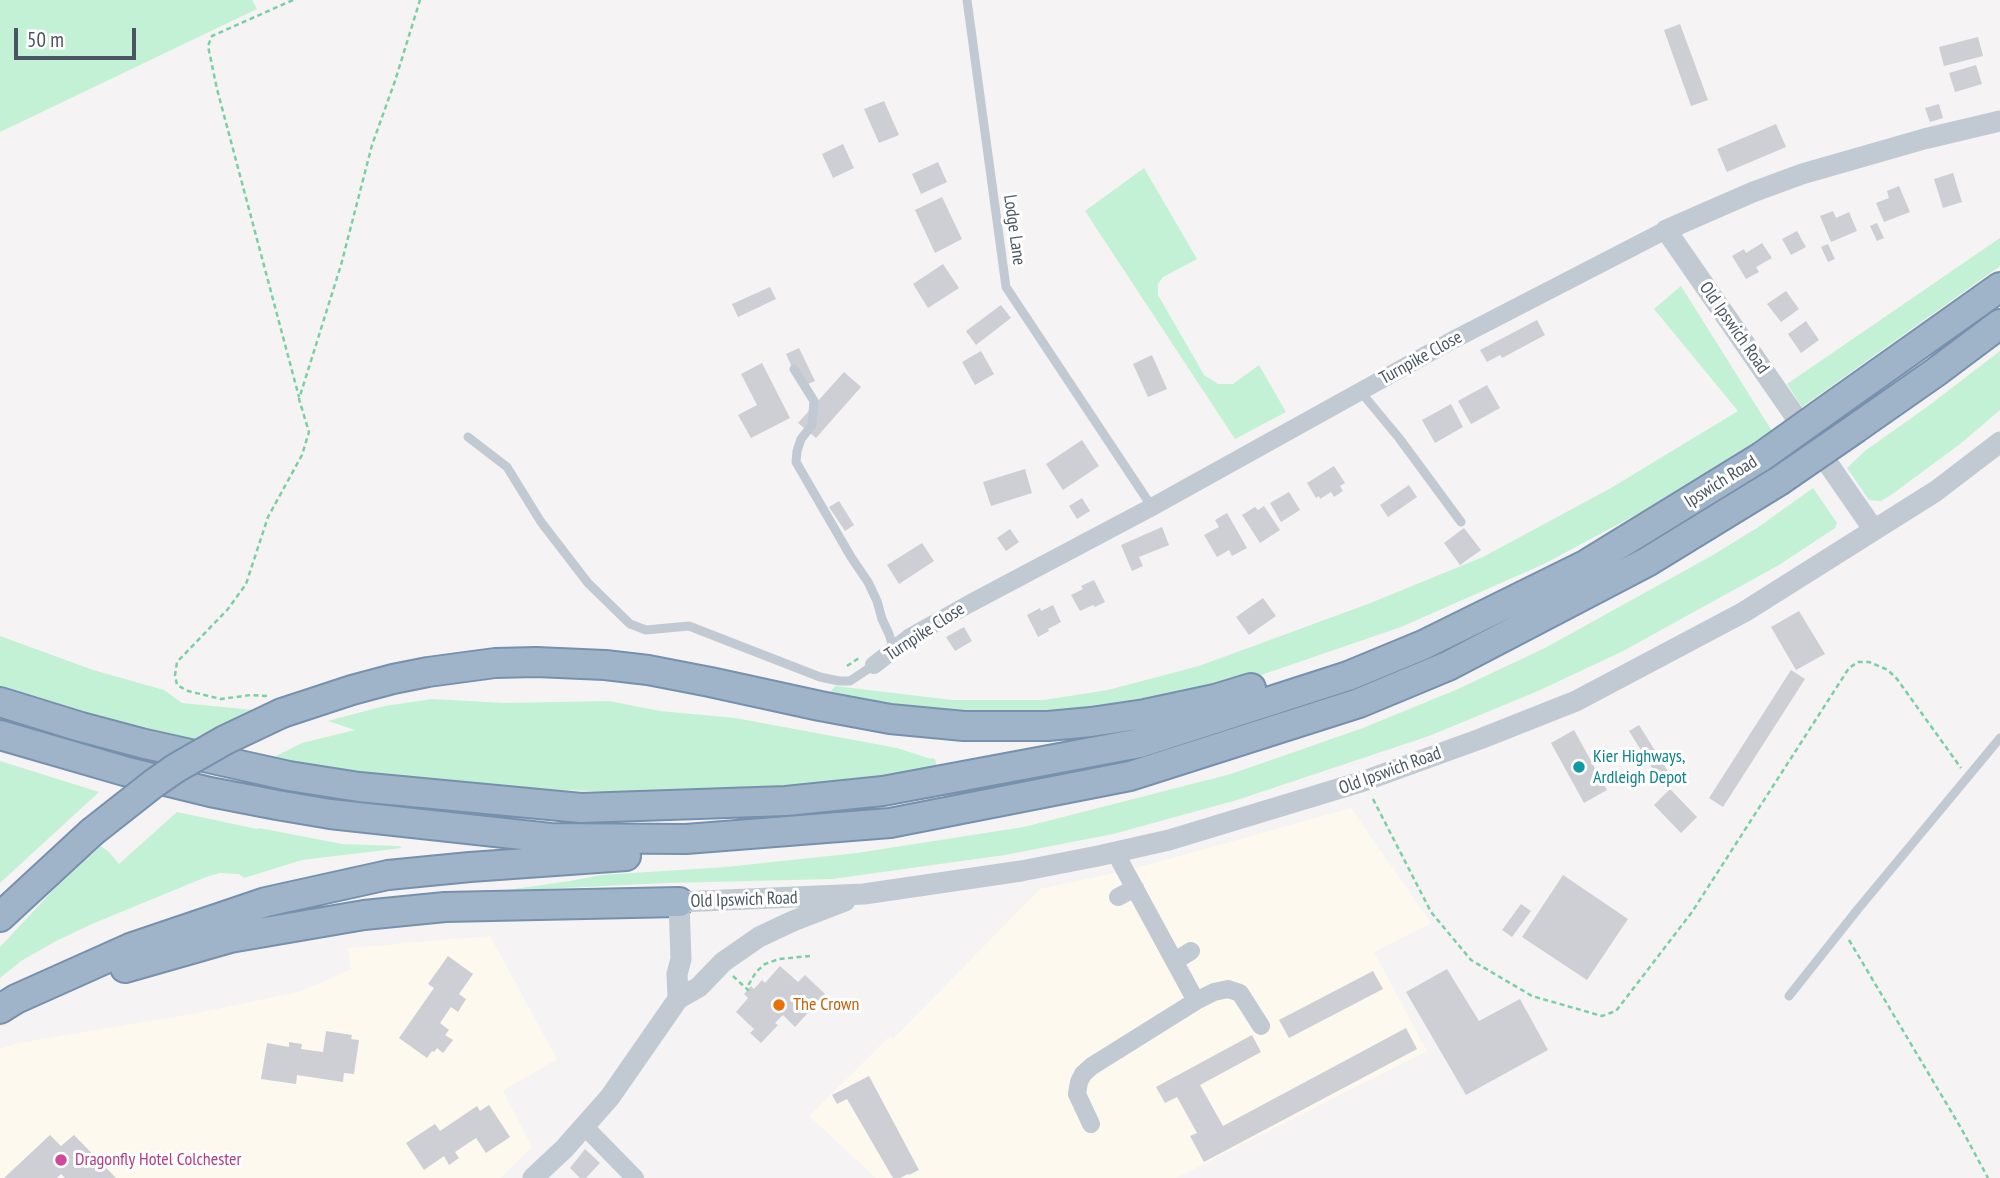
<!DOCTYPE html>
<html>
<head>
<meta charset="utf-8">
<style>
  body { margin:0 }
  #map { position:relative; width:2000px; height:1178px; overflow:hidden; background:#f5f3f3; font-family:"PT Sans Narrow",sans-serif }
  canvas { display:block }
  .scale { position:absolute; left:14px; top:28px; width:122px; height:32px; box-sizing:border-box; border:4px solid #4a5661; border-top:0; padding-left:9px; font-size:21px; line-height:24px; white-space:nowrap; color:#4a5661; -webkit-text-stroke:5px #fff; paint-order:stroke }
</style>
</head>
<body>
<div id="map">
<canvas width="2000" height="1178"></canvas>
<div class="scale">50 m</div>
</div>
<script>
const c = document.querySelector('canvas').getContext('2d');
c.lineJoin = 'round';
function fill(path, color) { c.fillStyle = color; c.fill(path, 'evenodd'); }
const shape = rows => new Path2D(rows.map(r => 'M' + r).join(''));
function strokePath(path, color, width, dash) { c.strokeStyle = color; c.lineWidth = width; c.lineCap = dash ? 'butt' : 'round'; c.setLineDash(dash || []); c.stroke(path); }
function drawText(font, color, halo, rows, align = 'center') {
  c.font = font + ' "PT Sans Narrow",sans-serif'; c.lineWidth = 6; c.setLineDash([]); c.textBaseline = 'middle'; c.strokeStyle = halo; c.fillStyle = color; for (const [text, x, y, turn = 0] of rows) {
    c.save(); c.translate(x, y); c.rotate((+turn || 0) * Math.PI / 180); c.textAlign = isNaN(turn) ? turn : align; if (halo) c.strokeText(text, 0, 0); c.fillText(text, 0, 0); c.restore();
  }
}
fill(shape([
  [1351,808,1431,923,1374,952,1427,1051,1176,1178,876,1178,809,1116,890,1036,893,1039,1040,889,1133,869],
  [490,936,557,1059,503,1091,532,1147,501,1178,0,1178,0,1049,18,1043,197,1013,302,991,351,969,348,948]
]), '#fdf9ef');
fill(shape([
  [0,0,252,0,257,9,0,132],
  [1144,168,1197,259,1163,277,1158,284,1158,295,1204,375,1218,384,1233,384,1259,365,1286,412,1235,439,1085,211],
  [2000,238,2000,266,1802,407,1787,384],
  [1681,286,1772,431,1639,513,1544,564,1401,627,1261,675,1168,699,1046,715,938,712,828,695,835,686,952,700,1044,700,1108,690,1199,666,1368,604,1483,557,1611,488,1738,411,1654,309],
  [2000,351,2000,410,1960,444,1891,495,1881,501,1869,500,1847,468,1866,450,1927,407],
  [1813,488,1837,523,1835,528,1779,565,1623,651,1538,691,1429,736,1237,800,1113,834,1005,855,832,879,667,883,500,891,570,881,601,875,726,867,857,853,1024,827,1231,774,1363,728,1458,689,1545,648,1713,555,1757,528],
  [0,636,93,670,164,690,182,703,253,710,177,748,0,692],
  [433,699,504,703,609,701,660,711,735,718,897,748,928,758,935,759,937,768,745,796,352,783,258,765,302,743,355,730,328,721,384,706],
  [0,761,99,792,0,883],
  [177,812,257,829,259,828,342,844,399,846,402,848,302,860,244,878,239,874,220,873,206,877,92,924,56,941,21,961,0,978,0,947,57,886,101,846,109,852,119,864]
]), '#c3f1d5');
fill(shape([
  [1680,24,1708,100,1691,106,1664,30],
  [1978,37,1983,56,1944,66,1939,47],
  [1976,65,1982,84,1955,92,1949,73],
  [884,101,899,135,879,143,864,109],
  [1939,104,1943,118,1930,122,1925,108],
  [1776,124,1786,147,1727,172,1717,149],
  [843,144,854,168,833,178,822,154],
  [938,162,947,182,921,194,912,174],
  [1953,173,1962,202,1943,208,1934,179],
  [1899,186,1910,212,1884,222,1876,203,1889,198,1887,191],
  [942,197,962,239,935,253,915,210],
  [1833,211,1836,218,1849,212,1857,231,1831,242,1820,216],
  [1877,223,1884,238,1877,241,1870,226],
  [1797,231,1806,247,1791,255,1782,239],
  [1762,243,1772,258,1756,267,1759,272,1746,279,1732,256,1744,249,1746,253],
  [1828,244,1835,259,1828,262,1821,247],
  [943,264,959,288,928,308,913,284],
  [770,287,776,299,738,317,732,304],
  [1786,291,1799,309,1781,322,1767,304],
  [1001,305,1011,318,976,345,966,331],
  [1537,320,1545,335,1502,358,1500,355,1487,362,1480,350],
  [1806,321,1819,340,1801,353,1788,334],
  [799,348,815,381,801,387,786,354],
  [981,351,994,374,975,385,962,362],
  [1152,355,1167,389,1148,397,1133,364],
  [762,363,790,418,751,438,738,415,757,405,741,374],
  [844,372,861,387,816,438,798,423],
  [1487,385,1500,408,1471,424,1458,401],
  [1451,404,1463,427,1435,443,1422,420],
  [1082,440,1099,466,1063,490,1046,464],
  [1334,466,1345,483,1340,486,1343,491,1334,497,1331,492,1320,499,1319,496,1316,498,1307,483],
  [1025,469,1032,493,991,506,983,482],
  [1409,485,1417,497,1388,517,1380,505],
  [1289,492,1300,510,1281,522,1270,503],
  [1082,498,1090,511,1077,519,1069,506],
  [839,501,854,525,845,531,829,507],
  [1264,506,1280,530,1260,543,1242,515,1255,507,1258,510],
  [1227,513,1247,548,1232,556,1229,550,1217,557,1204,535,1219,527,1215,520],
  [1162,527,1169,545,1139,557,1143,566,1132,571,1121,545],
  [1464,528,1481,550,1460,565,1444,543],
  [1010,529,1019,542,1006,551,997,538],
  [922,543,934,561,899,584,887,565],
  [1094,580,1105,602,1095,607,1093,605,1080,611,1071,595,1083,589,1081,586],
  [1263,598,1276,616,1249,635,1236,617],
  [1053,605,1061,622,1048,629,1049,631,1038,637,1027,615,1040,608,1041,611],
  [1799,611,1825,654,1796,670,1771,627],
  [964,627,972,641,955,651,946,637],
  [1791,670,1805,679,1723,807,1709,798],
  [1639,725,1674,781,1664,787,1629,731],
  [1574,730,1607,790,1584,803,1551,743],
  [1670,789,1697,817,1681,833,1654,805],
  [1563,875,1628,919,1587,980,1522,937],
  [1521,904,1531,911,1512,937,1502,930],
  [448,956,473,974,459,994,466,999,458,1012,451,1007,440,1023,449,1030,445,1035,453,1040,443,1053,437,1048,434,1052,432,1051,427,1058,399,1038,434,988,428,984],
  [780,966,798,982,805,975,825,994,795,1027,783,1015,775,1023,778,1025,761,1043,750,1033,754,1029,736,1012,748,998,744,994,751,986,754,989,762,980,765,983],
  [1447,969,1479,1021,1520,999,1548,1050,1466,1095,1406,992],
  [1373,971,1383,989,1289,1038,1279,1020],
  [1406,1028,1417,1049,1204,1162,1190,1136,1197,1133,1177,1097,1165,1103,1156,1087,1252,1035,1261,1052,1200,1085,1223,1126],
  [326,1031,352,1035,351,1039,359,1040,354,1074,344,1073,343,1082,297,1075,296,1084,261,1079,267,1043,289,1047,289,1042,302,1044,301,1049,323,1052],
  [869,1076,919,1170,909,1175,908,1174,900,1178,893,1178,847,1099,837,1104,832,1095],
  [489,1105,510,1137,486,1153,476,1138,455,1152,459,1158,449,1165,444,1156,424,1170,406,1143,435,1124,440,1131,477,1106,480,1111],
  [50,1135,61,1146,74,1135,116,1178,65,1178,61,1174,57,1178,4,1178],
  [585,1149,600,1163,586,1178,580,1178,570,1168]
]), '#cdcfd5');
const trunk = shape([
  [1838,402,2000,287],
  [1856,428,1936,372,2000,324],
  [0,702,81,727,141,743,289,776,359,787,581,808,786,801,883,791,1140,743,1348,676,1423,645,1587,564,1761,457],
  [282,713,352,690,393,679,428,672,495,663,536,662,605,665,648,670,710,682,820,706,890,719,964,726,1048,726,1091,722,1145,714,1215,699,1251,688],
  [0,735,124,771,210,792,277,805,330,814,550,838,686,839,890,823,1130,776,1359,703,1448,666,1647,562,1779,481],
  [0,917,92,832],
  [125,968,230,938,364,915,445,907,679,902],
  [0,1009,16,999,130,948,266,902,388,875,470,867,626,856]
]);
strokePath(trunk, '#7690ad', 32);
strokePath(shape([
  [293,0,212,36,208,46,217,89,299,397],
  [847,666,859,658],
  [267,696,251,695,221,699,188,691,177,685,175,675,177,662,228,609,246,584,268,517,302,455,309,432,299,399,341,265,372,145,395,81,420,0],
  [1373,799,1431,912,1471,960,1532,996,1602,1016,1616,1011,1692,912,1849,668,1858,662,1869,662,1888,670,1897,679,1961,768],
  [1849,940,1961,1128,1988,1178],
  [733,976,748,990,749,984,756,972,765,964,779,959,810,956]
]), '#7ad0a6', 2.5, [5, 3.5]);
strokePath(shape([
  [967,0,1006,287,1152,507],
  [794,369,814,401,812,425,801,439,797,451,796,462,851,557,868,582,877,601,882,619,889,634,894,650],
  [1360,391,1399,438,1461,522],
  [468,437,507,467,541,522,588,583,630,624,646,630,689,626,820,677,839,681,850,681,874,665],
  [1789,996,1858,909,2000,738]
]), '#c1cad2', 9);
strokePath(shape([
  [874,665,910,637,969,604,1152,507,1451,341,1666,230],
  [1115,852,1196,1001,1214,992,1228,989,1240,993,1261,1026],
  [1118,897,1135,888],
  [1175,961,1191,951],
  [1091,1124,1077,1094,1079,1082,1083,1074,1092,1066,1196,1001],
  [584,1126,635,1178]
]), '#c1cad2', 18);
strokePath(shape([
  [1874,530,1666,230,1753,192,1802,174,1924,139,2000,121],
  [678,999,677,974,681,959,679,902,864,894,1021,871,1098,856,1169,840,1364,781,1480,739,1576,701,1744,612,1936,491,2000,442],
  [533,1178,564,1149,610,1097,678,999,699,987,723,962,759,937,793,921,845,901]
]), '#c1cad2', 21);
strokePath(trunk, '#9fb4c9', 28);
const trunkBridge = shape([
  [1761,457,1838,402],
  [1779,481,1856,428],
  [92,832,153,784,176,768,225,740,282,713]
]);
strokePath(trunkBridge, '#7690ad', 32, []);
strokePath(trunkBridge, '#9fb4c9', 28);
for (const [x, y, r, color] of [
  [1579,767,7,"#0f9aa8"],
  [779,1005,7,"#e8710a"],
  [61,1160,7,"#d1479c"]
]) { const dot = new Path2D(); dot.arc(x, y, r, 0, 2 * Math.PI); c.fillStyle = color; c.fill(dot); strokePath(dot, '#fff', 2.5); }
drawText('18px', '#4a5661', '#fff', [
  ["Lodge Lane",1014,230,82],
  ["Old Ipswich Road",1734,328,55],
  ["Turnpike Close",1421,358,-29],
  ["Ipswich Road",1721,482,-32],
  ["Turnpike Close",925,632,-33],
  ["Old Ipswich Road",1390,771,-20],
  ["Old Ipswich Road",744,900,-2]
]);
drawText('18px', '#0d838f', '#fff', [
  ["Kier Highways,",1593,757],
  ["Ardleigh Depot",1593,778]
], 'left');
drawText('18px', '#c56008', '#fff', [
  ["The Crown",793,1005]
], 'left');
drawText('18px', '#b23c85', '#fff', [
  ["Dragonfly Hotel Colchester",75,1160]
], 'left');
</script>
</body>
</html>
